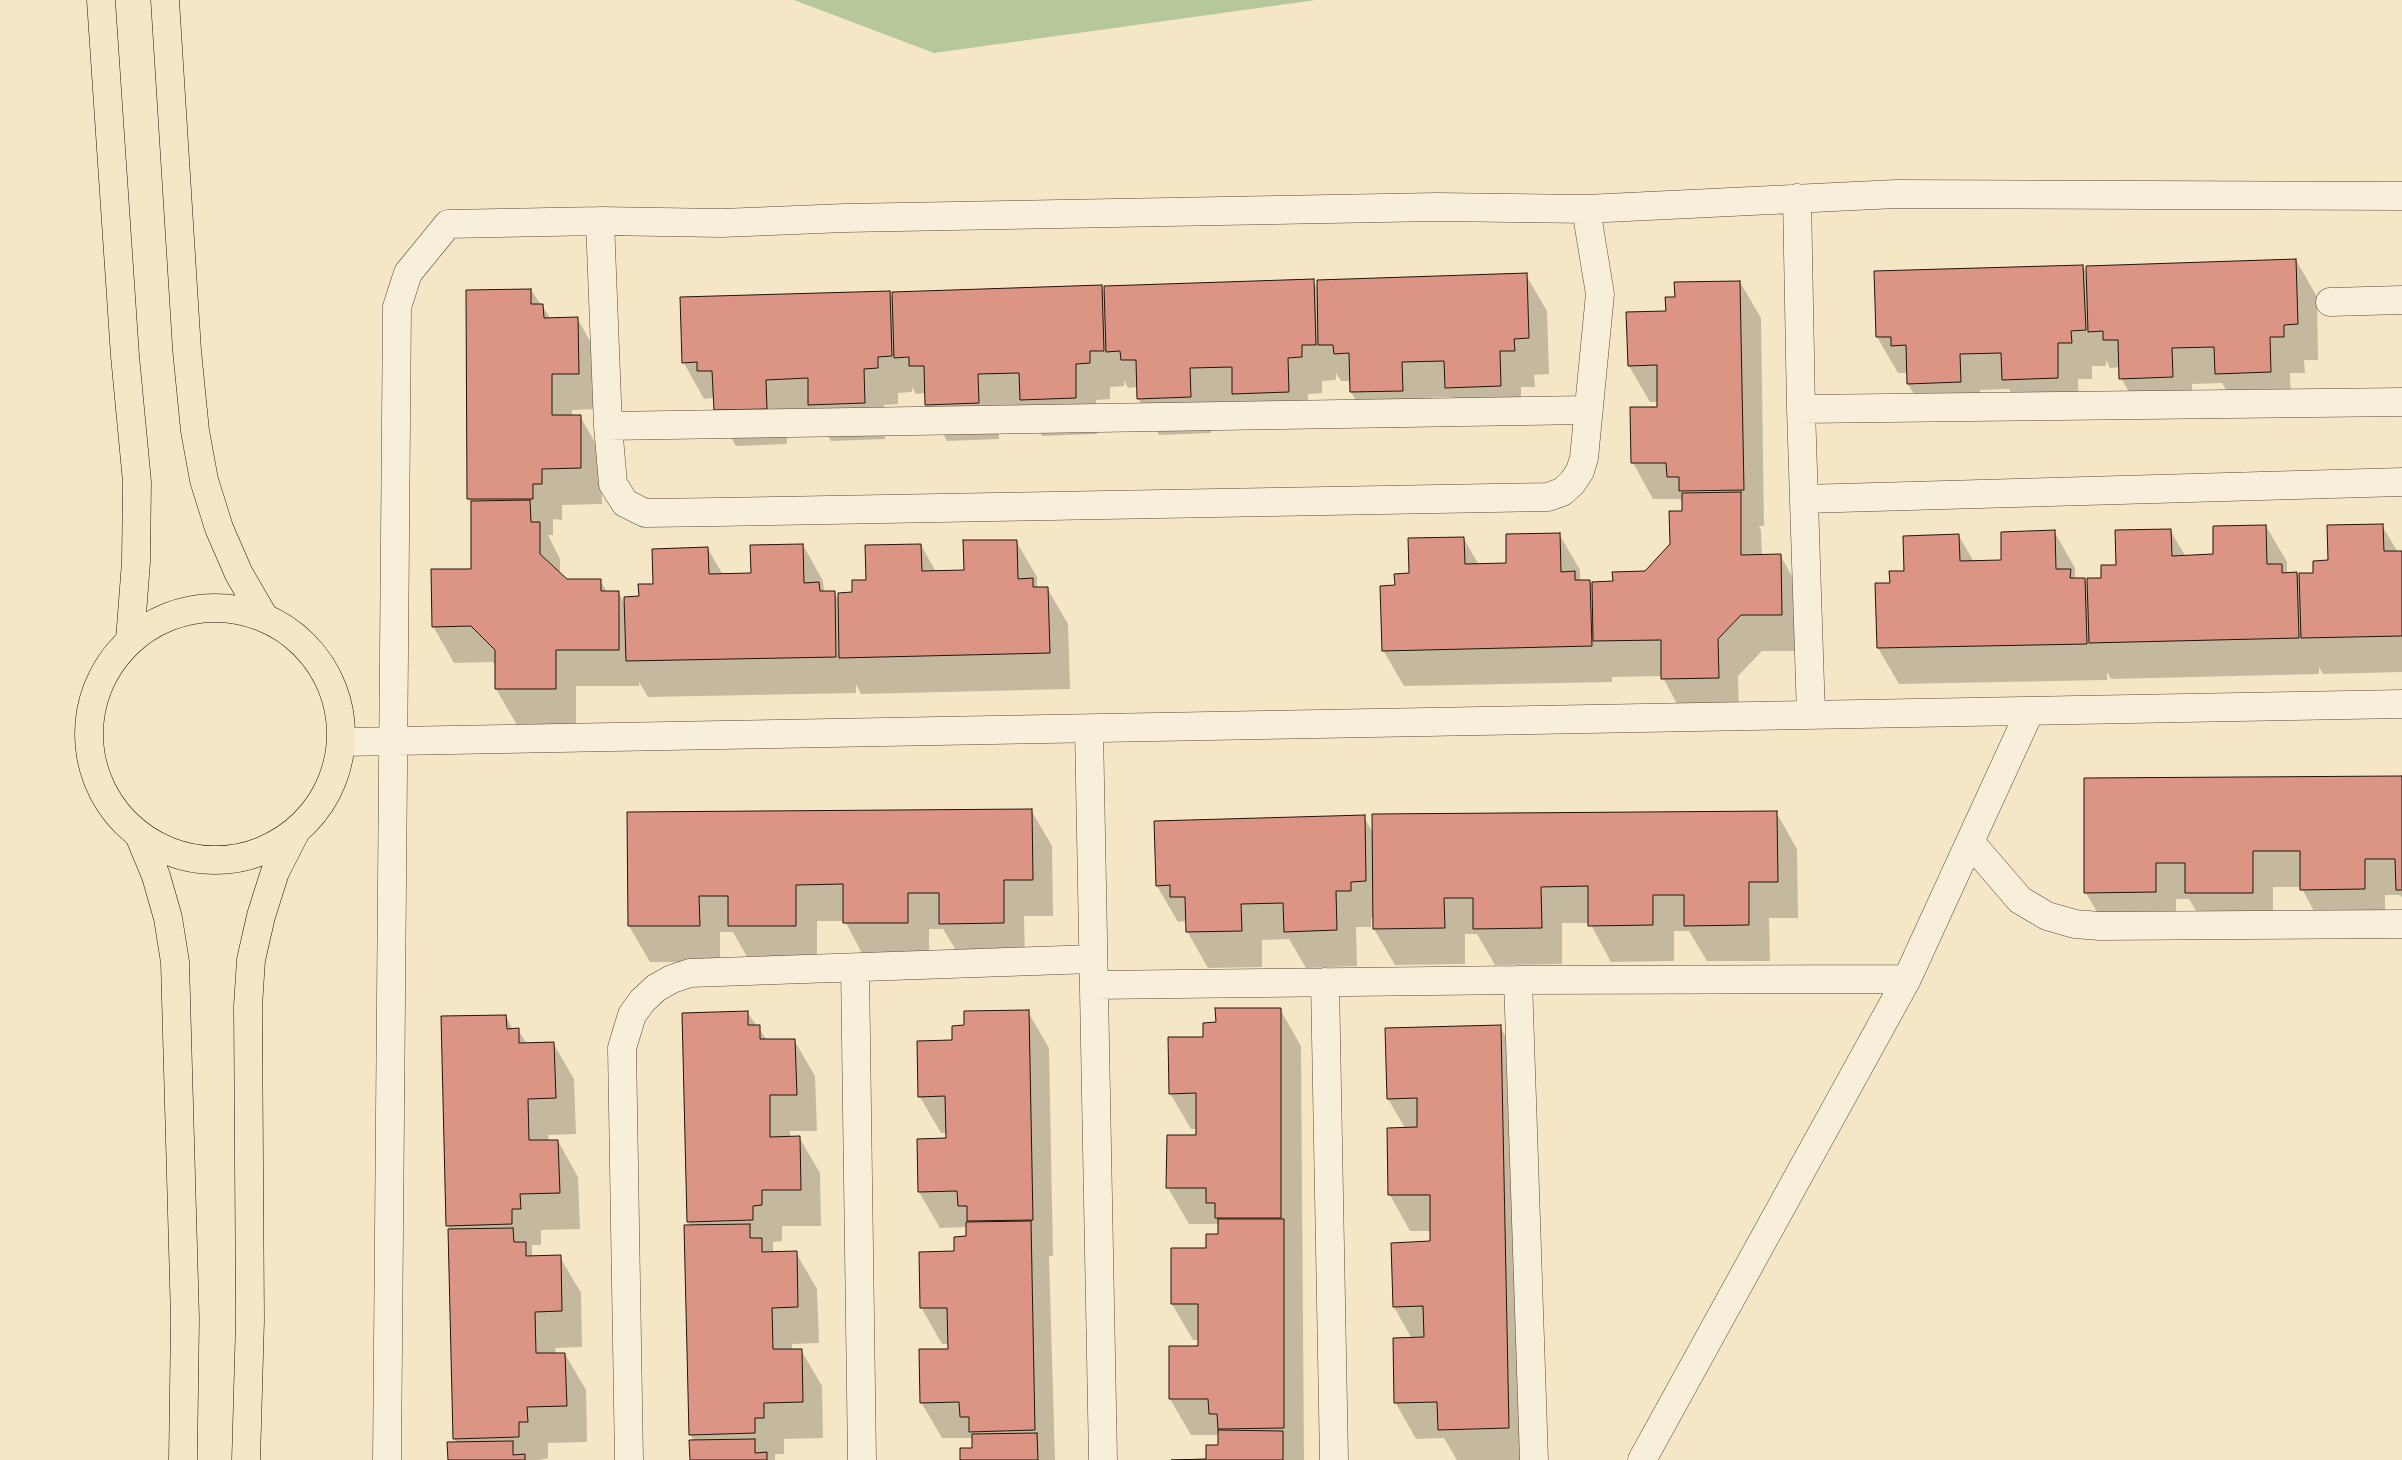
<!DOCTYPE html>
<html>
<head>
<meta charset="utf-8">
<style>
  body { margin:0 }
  canvas { display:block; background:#f5e7c6 }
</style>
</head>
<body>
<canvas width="2402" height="1460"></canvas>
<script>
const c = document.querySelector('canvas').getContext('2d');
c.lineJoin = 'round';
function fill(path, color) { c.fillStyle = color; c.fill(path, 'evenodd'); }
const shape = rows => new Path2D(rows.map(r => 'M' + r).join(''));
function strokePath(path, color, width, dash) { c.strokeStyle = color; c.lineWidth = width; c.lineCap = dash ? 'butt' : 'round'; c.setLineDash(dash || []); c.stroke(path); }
fill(shape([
  [794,0,1316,0,934,53]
]), '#b6c79a');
fill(shape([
  [2296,260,2317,297,2318,360,2304,360,2305,373,2290,373,2291,408,2237,410,2222,383,2192,384,2193,413,2142,415,2121,378,2120,367,2110,368,2106,360,2106,366,2092,366,2092,379,2078,379,2079,414,2024,416,2009,389,1980,390,1981,418,1929,420,1908,384,1908,373,1898,373,1877,337,2083,266,2088,275],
  [1526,275,1547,311,1549,374,1534,375,1535,387,1521,387,1521,422,1467,424,1452,397,1423,398,1424,427,1372,428,1351,392,1351,381,1341,381,1336,373,1336,380,1322,381,1322,393,1308,394,1309,428,1254,430,1239,403,1210,404,1211,433,1159,435,1138,398,1138,387,1128,388,1124,380,1124,386,1110,387,1110,399,1096,400,1097,434,1042,436,1027,409,998,410,999,439,947,441,926,404,926,393,916,394,912,387,912,392,898,393,898,404,884,405,885,439,831,441,815,415,786,416,787,444,736,446,715,410,714,398,704,399,684,363,889,292,893,298,1101,287,1105,293,1313,281,1318,289],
  [1740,282,1761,318,1764,526,1759,526,1761,530,1762,556,1780,555,1801,592,1802,651,1762,651,1738,676,1739,714,1683,715,1662,676,1612,677,1612,682,1404,686,1383,650,1396,586,1410,574,1464,539,1479,565,1508,564,1559,534,1580,570,1580,581,1590,581,1593,587,1646,573,1671,544,1683,512,1683,503,1680,499,1653,499,1633,463,1659,408,1658,402,1650,402,1629,366,1676,298],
  [531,290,551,319,577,318,598,355,599,409,572,410,572,416,580,416,601,453,602,504,562,505,562,520,553,519,553,535,548,535,560,559,560,574,567,580,600,580,607,592,618,592,626,606,708,549,723,575,752,575,803,545,823,581,824,592,834,592,839,601,921,545,936,572,965,571,1016,541,1037,577,1037,588,1047,588,1068,624,1070,689,861,694,856,684,856,693,648,697,639,682,639,686,576,686,576,725,517,725,496,689,496,665,493,662,454,663,433,626,472,570,472,505,468,499],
  [2266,526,2287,562,2287,574,2297,573,2301,580,2315,574,2329,561,2382,526,2398,552,2402,552,2402,672,2323,674,2319,667,2319,674,2111,679,2107,672,2107,680,1899,684,1878,648,1891,584,1959,536,1974,562,2003,562,2054,531,2075,568,2075,579,2085,579,2088,585,2103,579,2117,566,2170,530,2186,557,2215,556],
  [2402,777,2402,898,2400,895,2385,895,2385,925,2322,926,2301,887,2273,887,2273,928,2207,929,2189,899,2176,899,2176,928,2107,929,2086,893,2085,779],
  [1031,810,1052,846,1053,916,1024,916,1025,959,962,960,943,929,929,929,929,959,865,959,845,921,817,921,817,962,750,962,733,932,720,932,720,962,650,962,629,926,629,813],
  [1776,812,1797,849,1798,918,1769,918,1770,961,1707,961,1689,931,1674,931,1674,961,1611,962,1590,923,1562,923,1562,964,1495,965,1477,934,1465,934,1465,964,1395,965,1374,929,1374,918,1371,918,1371,927,1356,927,1357,966,1306,968,1289,939,1262,940,1262,967,1208,968,1187,931,1186,921,1178,922,1157,886,1364,817,1373,833],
  [1280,1009,1301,1046,1304,1460,1207,1460,1219,1446,1219,1435,1191,1435,1170,1399,1200,1347,1200,1340,1193,1340,1172,1304,1219,1235,1219,1224,1189,1224,1168,1188,1168,1136,1197,1136,1197,1129,1191,1129,1170,1093,1205,1038,1217,1024],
  [747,1012,767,1040,794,1040,815,1076,817,1131,790,1131,790,1137,799,1137,820,1173,821,1226,782,1226,782,1241,773,1242,773,1253,796,1253,817,1289,819,1343,792,1344,792,1350,801,1350,822,1386,823,1438,784,1439,784,1454,775,1454,775,1460,691,1460,694,1441,690,1434,691,1226,688,1222],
  [1028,1012,1049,1048,1053,1256,1049,1256,1055,1460,962,1460,973,1450,973,1438,942,1438,921,1402,949,1350,949,1344,942,1344,921,1307,955,1252,967,1237,967,1227,940,1228,919,1192,947,1139,947,1133,941,1133,920,1097,953,1041],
  [506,1016,513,1030,518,1030,527,1044,553,1043,574,1079,576,1134,548,1135,549,1141,558,1141,578,1177,580,1229,541,1230,541,1245,532,1245,532,1255,533,1257,560,1257,581,1293,582,1347,555,1348,556,1354,565,1354,586,1390,587,1442,548,1443,548,1458,539,1460,449,1460,457,1443,454,1438,450,1230,447,1225],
  [1500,1027,1521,1063,1530,1460,1457,1460,1444,1438,1416,1439,1395,1402,1412,1339,1394,1307,1432,1242,1431,1231,1410,1231,1390,1195,1388,1129,1405,1128,1388,1099,1386,1029]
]), '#0003');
const building = shape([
  [2296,259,2298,324,2284,325,2284,337,2270,337,2271,372,2215,374,2214,347,2172,348,2173,377,2119,379,2118,340,2103,340,2103,331,2088,332,2086,266,2296,259],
  [2083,265,2086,330,2071,331,2072,343,2058,343,2058,378,2002,380,2001,353,1960,354,1961,382,1907,384,1906,345,1891,346,1891,337,1876,337,1874,271,2083,265],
  [1527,273,1529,338,1514,339,1515,351,1500,351,1501,386,1445,388,1444,361,1402,362,1403,391,1350,392,1349,353,1334,354,1333,345,1318,345,1317,280,1527,273],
  [1314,279,1316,345,1302,345,1302,357,1288,358,1289,392,1232,394,1232,367,1190,368,1191,397,1137,399,1136,360,1121,360,1120,351,1106,352,1104,286,1314,279],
  [1740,281,1744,490,1679,491,1679,477,1667,477,1666,463,1631,463,1630,407,1657,407,1657,365,1628,366,1626,312,1666,311,1665,297,1675,297,1674,282,1740,281],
  [1102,285,1104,351,1090,351,1090,363,1076,364,1076,398,1020,400,1019,373,978,374,979,403,925,405,924,366,909,366,909,357,894,358,892,292,1102,285],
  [531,289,531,304,543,304,544,318,578,317,579,374,552,374,552,415,581,415,581,468,542,469,542,484,533,484,533,499,467,499,466,290,531,289],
  [890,291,892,356,878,357,878,368,864,369,865,403,808,405,808,378,766,380,767,409,714,410,712,371,697,371,697,362,682,363,680,297,890,291],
  [1741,492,1741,555,1781,554,1782,615,1741,615,1718,639,1719,678,1661,679,1661,640,1593,641,1592,582,1613,581,1612,572,1645,571,1670,544,1669,511,1682,511,1682,493,1741,492],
  [530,500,531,522,540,522,540,554,567,579,601,579,601,591,619,591,619,650,556,650,556,689,495,689,495,650,471,626,432,627,431,569,471,569,471,501,530,500],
  [2383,524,2384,551,2402,551,2402,636,2301,638,2299,573,2313,573,2313,561,2328,560,2327,525,2383,524],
  [2266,525,2267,564,2282,564,2282,573,2297,572,2299,638,2089,643,2087,578,2101,578,2101,565,2116,565,2115,530,2171,529,2172,556,2213,554,2213,526,2266,525],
  [2055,530,2056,569,2071,569,2070,578,2085,578,2087,644,1877,648,1875,583,1890,583,1889,571,1904,571,1903,536,1959,534,1960,561,2001,560,2001,532,2055,530],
  [1560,533,1561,572,1575,571,1575,580,1590,580,1592,646,1382,651,1380,586,1395,585,1394,574,1409,573,1408,538,1464,537,1465,564,1506,563,1506,534,1560,533],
  [963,540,1017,540,1018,579,1033,578,1033,587,1048,587,1050,653,839,658,838,593,852,592,852,580,866,580,865,545,921,544,922,571,964,570,963,540],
  [803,544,804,583,819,582,820,591,835,591,836,657,626,661,624,597,639,596,638,584,653,584,652,549,708,547,709,574,751,573,750,545,803,544],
  [2402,776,2402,890,2396,890,2395,859,2365,859,2365,889,2300,890,2300,851,2253,851,2253,893,2185,893,2185,863,2156,863,2156,892,2084,893,2084,778,2402,776],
  [1032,809,1033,880,1004,880,1004,923,939,924,939,893,908,893,908,923,843,923,843,884,796,885,796,926,728,926,728,896,699,896,700,926,628,926,627,812,1032,809],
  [1777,811,1778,882,1749,882,1749,925,1684,926,1684,895,1653,895,1653,925,1588,926,1588,886,1541,887,1542,928,1473,929,1473,898,1444,898,1445,928,1373,929,1372,814,1777,811],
  [1365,815,1366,881,1351,882,1351,891,1336,891,1337,930,1284,932,1283,903,1241,904,1242,931,1186,932,1185,897,1170,897,1170,885,1156,886,1154,821,1365,815],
  [1215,1008,1281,1008,1281,1218,1215,1218,1215,1203,1206,1203,1206,1188,1166,1188,1167,1135,1196,1135,1196,1093,1169,1094,1168,1037,1203,1037,1203,1023,1216,1022,1215,1008],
  [1029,1010,1033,1220,967,1221,967,1206,958,1206,957,1191,918,1192,917,1139,946,1138,945,1096,918,1097,917,1041,952,1040,952,1026,964,1025,964,1011,1029,1010],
  [748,1011,748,1025,760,1025,760,1039,795,1039,797,1095,770,1095,770,1137,800,1136,801,1190,762,1190,762,1205,753,1206,753,1220,687,1222,682,1013,748,1011],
  [506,1015,507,1029,519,1028,519,1043,554,1042,556,1098,528,1099,529,1140,558,1140,560,1193,520,1194,521,1209,512,1209,512,1224,446,1226,441,1016,506,1015],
  [1501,1025,1509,1428,1438,1430,1437,1402,1394,1403,1393,1338,1424,1337,1423,1306,1393,1307,1391,1243,1430,1241,1430,1195,1388,1195,1387,1128,1417,1127,1417,1098,1387,1099,1385,1028,1501,1025],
  [1218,1219,1284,1219,1284,1428,1218,1429,1217,1414,1209,1414,1208,1399,1169,1399,1169,1346,1198,1346,1198,1304,1171,1304,1171,1248,1206,1248,1206,1234,1218,1234,1218,1219],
  [1031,1221,1035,1430,969,1432,969,1417,960,1417,959,1402,920,1403,919,1349,948,1349,947,1308,920,1308,919,1252,954,1251,954,1237,966,1236,966,1222,1031,1221],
  [750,1224,750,1238,762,1238,762,1252,797,1251,798,1307,772,1308,773,1349,802,1349,803,1402,764,1403,764,1418,755,1418,755,1433,689,1435,684,1225,750,1224],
  [513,1228,514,1242,526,1242,526,1256,561,1255,562,1311,535,1312,536,1353,565,1353,567,1406,527,1407,528,1422,519,1422,519,1437,453,1439,448,1229,513,1228],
  [1218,1430,1283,1431,1283,1460,1171,1460,1206,1459,1206,1445,1218,1445,1218,1430],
  [1037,1433,1038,1460,960,1460,960,1448,972,1448,972,1434,1037,1433],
  [755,1439,755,1453,767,1452,767,1460,690,1460,689,1440,755,1439],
  [513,1441,513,1455,525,1454,525,1460,448,1460,447,1442,513,1441]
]);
fill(building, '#dc9584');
strokePath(building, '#21140b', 1);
const minor = shape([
  [1797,198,1801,409,1811,715],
  [600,221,608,426,613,484,625,503,645,513,718,512,1548,497,1562,492,1572,483,1580,471,1584,458,1600,294,1586,209],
  [2330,302,2402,300],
  [1801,409,2402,402],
  [608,426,1587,410],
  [1804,499,2402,482],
  [1089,729,1103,1460],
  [342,742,2402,704],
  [1971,843,2020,900,2047,916,2075,924,2100,926,2402,924],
  [855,968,862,1460],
  [1518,980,1534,1460],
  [1325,982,1334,1460],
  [1094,985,1518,980,1907,979],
  [387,1460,397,307,408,273,448,224,600,221,722,223,845,218,1437,207,1586,209,1896,194,2402,196],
  [629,1460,622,1048,632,1015,642,1001,656,988,672,979,690,973,1093,959],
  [1642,1460,1907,979,2030,711]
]);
const major = shape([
  [101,0,125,356,137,482,136,562,130,640],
  [165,0,187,351,195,431,204,480,219,528,239,574,264,617],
  '89 734a126 126 0 1 1 252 0a126 126 0 1 1-252 0Z',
  [139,835,156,876,168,918,175,962,185,1319,183,1460],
  [246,1460,250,1320,248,1006,251,960,261,916,275,872,296,831]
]);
strokePath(minor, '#56493a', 29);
strokePath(major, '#21140b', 29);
strokePath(minor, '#f8efda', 28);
strokePath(major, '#f5e7c6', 28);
</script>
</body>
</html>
